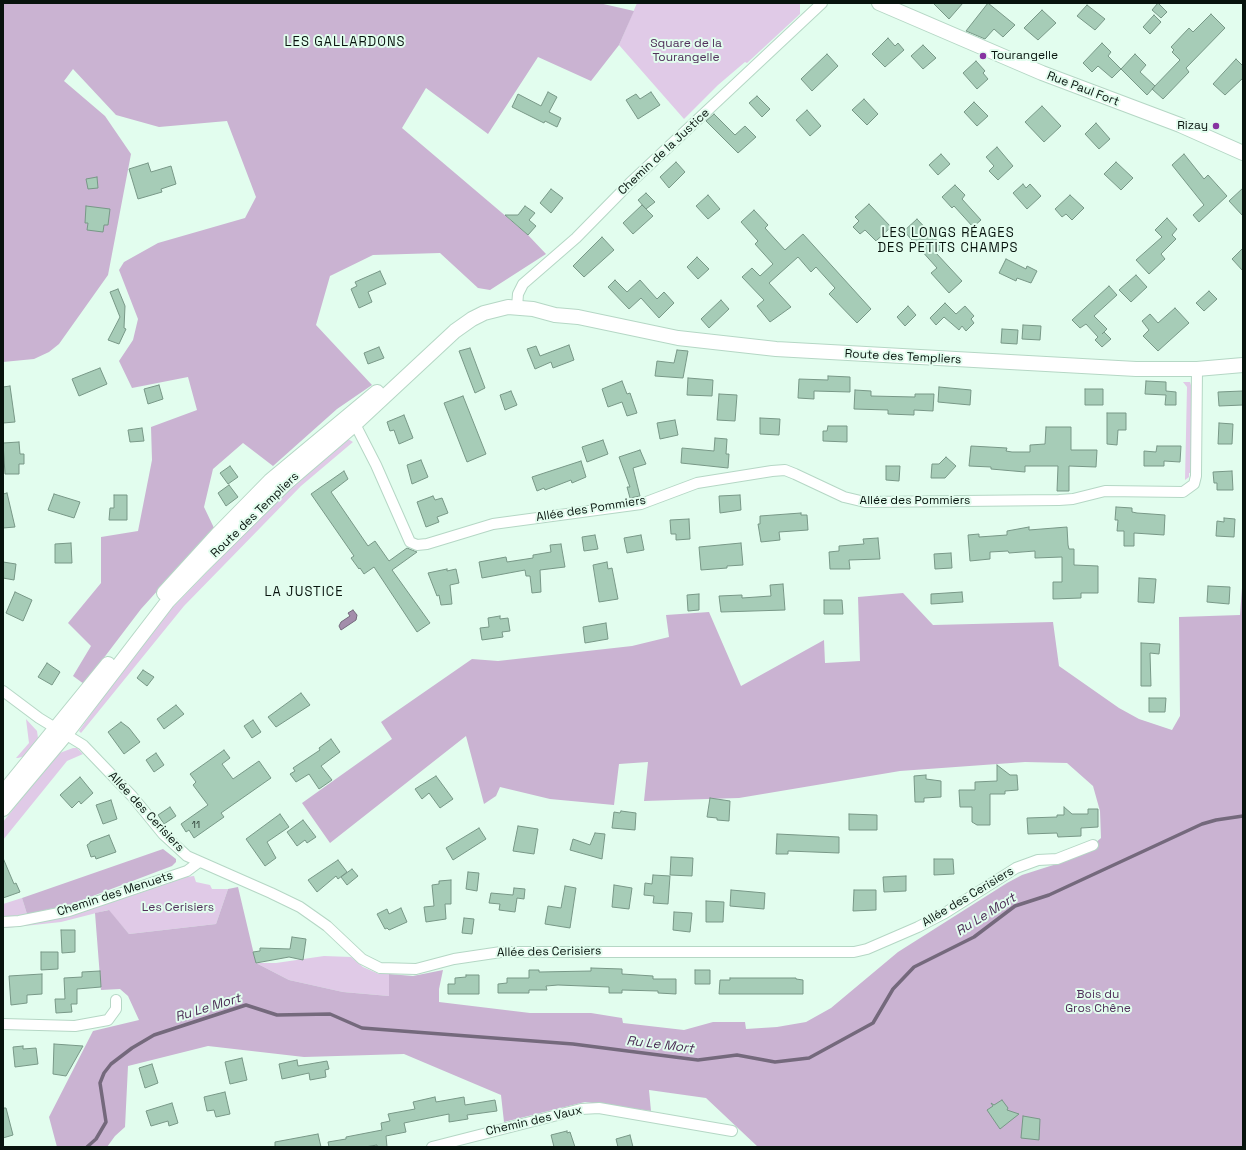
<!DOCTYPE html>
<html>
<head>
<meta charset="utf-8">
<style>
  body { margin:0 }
  #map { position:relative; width:1246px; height:1150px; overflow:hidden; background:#e2fdee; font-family:"Space Grotesk",sans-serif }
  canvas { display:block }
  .frame { position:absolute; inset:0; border:4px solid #07130d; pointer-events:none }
</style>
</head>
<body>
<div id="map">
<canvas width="1246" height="1150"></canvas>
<div class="frame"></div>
</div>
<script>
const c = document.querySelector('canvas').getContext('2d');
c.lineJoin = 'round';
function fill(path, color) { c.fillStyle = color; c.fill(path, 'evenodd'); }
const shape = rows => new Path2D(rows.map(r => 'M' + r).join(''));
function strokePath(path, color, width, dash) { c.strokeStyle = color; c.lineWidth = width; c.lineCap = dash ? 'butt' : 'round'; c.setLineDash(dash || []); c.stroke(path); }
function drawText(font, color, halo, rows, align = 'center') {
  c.font = font + ' "Space Grotesk",sans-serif'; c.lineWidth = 4; c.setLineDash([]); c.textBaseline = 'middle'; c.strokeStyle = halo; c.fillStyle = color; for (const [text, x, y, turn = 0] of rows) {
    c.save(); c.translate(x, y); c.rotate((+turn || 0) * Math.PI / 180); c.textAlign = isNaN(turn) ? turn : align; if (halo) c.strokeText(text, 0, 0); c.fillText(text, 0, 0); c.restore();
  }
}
fill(shape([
  [637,3,800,3,800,14,747,63,745,62,718,85,684,119,619,45],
  [1183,382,1190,382,1193,392,1192,473,1189,473,1189,477,1185,480,1187,387],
  [348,439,353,442,301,486,184,606,81,733,79,731,105,694,144,642,172,608,285,492],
  [26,719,37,731,38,738,25,756,18,758,16,758,29,743],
  [73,748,77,748,83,754,67,761,3,840,3,822,57,754],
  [194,876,196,882,210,885,212,889,228,889,216,924,129,934,108,910,61,922,6,928,6,925,179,878],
  [22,898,27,914,3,918,3,904],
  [324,956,351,957,363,967,379,974,389,974,389,996,343,992,289,980,256,963,276,963]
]), '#e0cae7');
fill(shape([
  [3,3,599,3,634,11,619,45,591,81,538,57,488,134,426,88,402,128,528,235,546,254,490,290,478,288,440,253,373,255,330,276,316,325,372,385,337,409,273,466,243,443,213,469,204,507,214,528,141,609,84,684,73,676,91,646,68,623,101,583,101,537,138,531,152,460,151,427,197,410,188,377,132,388,119,361,133,340,138,319,119,270,124,262,158,243,245,218,256,197,227,121,159,127,116,115,73,69,64,81,105,116,131,154,108,275,59,344,49,352,34,359,3,362],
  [1243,574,1243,1147,758,1147,706,1098,649,1090,651,1111,585,1102,504,1122,501,1095,404,1054,304,1057,208,1046,128,1066,125,1127,115,1136,107,1147,57,1147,49,1117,93,1031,139,1020,128,996,120,989,101,990,95,913,109,910,129,934,216,924,228,889,238,887,256,963,289,980,343,992,389,996,389,974,413,976,443,970,439,989,439,1002,530,1013,591,1013,622,1018,623,1023,684,1030,713,1022,745,1022,746,1029,777,1027,806,1022,831,1008,898,952,1007,883,1022,875,1069,860,1093,845,1101,838,1100,811,1093,786,1067,763,1025,762,900,771,739,798,644,801,648,762,619,764,614,805,550,799,500,787,496,796,484,804,466,736,330,843,302,803,392,739,381,722,472,659,498,661,632,646,669,637,666,615,709,612,741,686,824,640,825,663,860,661,858,597,903,593,933,625,1053,622,1059,666,1119,708,1139,719,1172,730,1180,716,1179,617,1240,615],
  [163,849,176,859,176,862,172,866,69,905,27,914,22,898]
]), '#cab3d2');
const water = shape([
  [353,610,357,615,356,620,341,630,339,626,341,622,350,616,348,613,353,610]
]);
fill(water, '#a38eab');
strokePath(water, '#74697c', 1);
strokePath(shape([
  [87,1147,96,1139,106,1122,100,1083,104,1073,111,1064,132,1048,154,1035,246,1005,277,1015,330,1014,362,1028,573,1044,698,1060,737,1055,775,1062,809,1058,873,1023,893,989,914,967,974,937,1015,906,1049,895,1202,824,1216,820,1243,816]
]), '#74697c', 3.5);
const building = shape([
  [933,3,963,3,949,19,933,3],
  [988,3,1015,25,1003,37,994,29,985,39,966,31,988,3],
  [1158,3,1167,12,1161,18,1152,10,1158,3],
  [1087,5,1105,19,1095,30,1077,16,1087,5],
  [1042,10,1056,23,1038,40,1024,28,1042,10],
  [1211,14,1225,28,1186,68,1189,72,1163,99,1152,89,1180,60,1172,52,1174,50,1171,47,1189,28,1193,32,1211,14],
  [1154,15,1161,22,1150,34,1143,27,1154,15],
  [888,38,895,46,898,43,904,50,885,67,872,54,888,38],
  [1102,43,1111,52,1108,56,1121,69,1112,78,1098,66,1092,72,1083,63,1102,43],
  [923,45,936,58,923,69,911,56,923,45],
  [827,54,838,66,812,91,801,79,827,54],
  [1135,54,1146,65,1140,72,1155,86,1147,95,1121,69,1135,54],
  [1236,59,1243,66,1243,78,1225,95,1213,84,1236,59],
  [976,61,985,71,983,73,988,79,977,89,963,73,976,61],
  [548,92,557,97,549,112,561,118,557,127,545,121,544,123,512,107,518,94,541,106,548,92],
  [651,92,660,105,638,119,626,100,636,94,640,99,651,92],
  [757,96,770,109,762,117,749,103,757,96],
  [864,99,878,114,867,125,852,110,864,99],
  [974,102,988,116,977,126,964,112,974,102],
  [1042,106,1061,126,1044,142,1025,122,1042,106],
  [807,110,821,126,810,136,796,120,807,110],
  [714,114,735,135,745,126,756,137,738,153,706,121,714,114],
  [1096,123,1110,139,1099,149,1085,134,1096,123],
  [997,147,1013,166,998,180,989,171,994,166,986,157,997,147],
  [941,154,950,164,938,175,929,165,941,154],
  [1184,154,1204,179,1208,175,1227,196,1199,222,1193,215,1204,205,1172,165,1184,154],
  [676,162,685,172,669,188,660,177,676,162],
  [1116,162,1133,178,1121,190,1104,174,1116,162],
  [148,163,151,172,171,166,176,184,161,189,162,192,138,199,129,169,148,163],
  [97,177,98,188,88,189,86,179,97,177],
  [1023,184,1026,188,1030,184,1041,196,1027,209,1013,193,1023,184],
  [955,185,965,195,962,199,981,220,973,227,954,206,952,208,942,197,955,185],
  [1243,188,1243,216,1229,201,1243,188],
  [551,189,563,198,551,213,540,203,551,189],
  [646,193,655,202,646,209,638,200,646,193],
  [708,195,720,209,708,219,696,206,708,195],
  [1070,195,1084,208,1072,220,1066,214,1062,217,1055,209,1070,195],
  [869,204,891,227,876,241,865,230,860,234,853,227,859,221,855,217,869,204],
  [642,205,653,216,633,234,623,223,642,205],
  [86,206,110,209,108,225,104,225,103,232,87,230,88,223,85,223,86,206],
  [525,206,535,213,529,220,536,226,528,235,505,215,518,215,525,206],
  [754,210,768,225,765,228,785,250,803,234,871,309,857,323,829,294,835,288,816,267,811,272,798,257,769,283,791,307,770,322,757,306,764,300,742,277,752,268,760,276,773,264,755,244,758,241,741,222,754,210],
  [1167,218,1177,229,1172,235,1176,239,1161,254,1165,259,1149,274,1136,260,1162,237,1155,230,1167,218],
  [917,219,943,247,936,253,962,281,949,293,931,273,937,268,904,231,917,219],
  [602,237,614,250,584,277,573,266,602,237],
  [1243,248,1243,271,1232,259,1243,248],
  [697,257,709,269,698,279,687,267,697,257],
  [1006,259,1026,269,1027,266,1037,271,1031,283,1017,278,1016,281,999,273,1006,259],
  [380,271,386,284,368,292,372,302,359,308,351,289,357,286,355,282,380,271],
  [1136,275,1147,287,1131,302,1119,290,1136,275],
  [615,280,627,292,640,280,657,299,664,292,674,303,659,318,641,298,629,309,608,287,615,280],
  [1109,286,1117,295,1094,316,1107,329,1102,334,1104,332,1111,339,1102,347,1095,340,1098,337,1086,324,1080,328,1072,320,1109,286],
  [118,289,125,306,124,328,126,329,119,344,108,340,120,317,110,292,118,289],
  [1209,291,1217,299,1204,311,1196,303,1209,291],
  [721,300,729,309,709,328,701,319,721,300],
  [945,303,956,314,965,306,974,316,971,319,974,323,966,331,962,326,959,330,944,317,936,325,930,318,945,303],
  [908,306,916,315,905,326,897,317,908,306],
  [1175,308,1189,323,1158,351,1143,336,1149,330,1142,321,1150,314,1158,323,1175,308],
  [1023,325,1041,326,1040,340,1022,339,1023,325],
  [1002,329,1018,330,1017,344,1001,343,1002,329],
  [569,345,574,360,553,368,551,362,535,369,527,349,536,346,540,356,569,345],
  [379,347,384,358,368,364,364,353,379,347],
  [470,348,485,388,475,393,459,351,470,348],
  [677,350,688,351,683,378,655,376,657,361,674,363,677,350],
  [100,368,107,384,79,396,72,379,100,368],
  [828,376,850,377,850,392,814,391,814,399,798,398,799,379,828,380,828,376],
  [688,378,713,380,712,396,687,395,688,378],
  [622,381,627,394,630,393,637,413,627,416,622,402,608,407,602,389,622,381],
  [1146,381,1166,382,1166,391,1176,392,1176,405,1165,405,1166,395,1145,394,1146,381],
  [159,385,163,399,148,404,144,389,159,385],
  [10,386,15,422,3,423,3,387,10,386],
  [939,387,971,390,970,405,938,402,939,387],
  [1085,389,1103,389,1103,405,1085,405,1085,389],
  [855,390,871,391,871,396,915,397,915,394,934,394,933,411,914,410,914,415,888,414,888,410,854,409,855,390],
  [511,391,517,405,505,410,500,395,511,391],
  [1243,391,1243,405,1219,406,1218,392,1243,391],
  [719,394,737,395,735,421,717,420,719,394],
  [463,396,486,454,467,462,444,403,463,396],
  [1107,413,1126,413,1126,430,1118,430,1117,445,1107,444,1107,413],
  [404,415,413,438,399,444,394,430,390,431,387,422,404,415],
  [760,418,780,419,779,435,760,434,760,418],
  [675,420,678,435,660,439,657,423,675,420],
  [1219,423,1233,424,1232,444,1218,444,1219,423],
  [828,426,847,426,847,442,823,441,823,431,827,431,828,426],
  [1046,427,1071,427,1071,450,1097,450,1096,467,1069,466,1069,491,1057,491,1058,466,1025,466,1025,472,991,469,991,467,969,466,971,446,1007,448,1006,451,1012,452,1030,452,1030,445,1045,444,1046,427],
  [142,428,144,441,130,442,128,430,142,428],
  [715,438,727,439,726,454,729,454,728,468,681,463,682,448,714,451,715,438],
  [603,440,608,454,587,462,582,447,603,440],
  [19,442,20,454,24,454,24,464,19,464,19,474,5,474,3,443,19,442],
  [1157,446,1181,446,1180,462,1164,461,1164,466,1144,466,1144,451,1156,452,1157,446],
  [640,450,646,464,633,468,640,496,630,498,627,487,630,487,619,457,640,450],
  [946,457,956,466,945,478,931,478,932,464,939,464,946,457],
  [421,460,428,477,412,484,407,465,421,460],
  [581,461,586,477,572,483,571,480,545,490,544,488,537,491,532,477,581,461],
  [230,466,238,477,228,484,220,473,230,466],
  [886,466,900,466,899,481,886,480,886,466],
  [344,471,348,479,331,492,368,546,375,541,389,561,407,548,417,552,392,570,430,623,417,632,374,567,364,574,360,568,359,569,351,558,354,556,311,494,344,471],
  [1232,471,1233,490,1217,490,1217,483,1214,483,1213,472,1232,471],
  [229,485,238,497,226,506,218,493,229,485],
  [7,493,15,527,3,528,3,494,7,493],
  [54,494,80,502,74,518,48,510,54,494],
  [114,495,127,495,127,520,109,520,110,508,114,508,114,495],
  [740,495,741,510,720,513,719,496,740,495],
  [433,496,435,500,442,498,448,513,437,517,439,522,426,527,417,502,433,496],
  [1116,507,1132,508,1132,512,1137,513,1165,515,1164,535,1134,533,1134,546,1124,546,1124,531,1117,531,1118,520,1115,520,1116,507],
  [801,513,801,515,807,515,808,530,779,532,780,540,761,542,758,524,760,524,760,516,801,513],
  [1224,518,1235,519,1234,537,1216,536,1217,521,1224,522,1224,518],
  [689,519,690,539,676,540,676,534,671,534,670,520,689,519],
  [1029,527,1029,530,1067,527,1068,545,1069,549,1074,549,1074,565,1098,566,1098,593,1081,593,1081,598,1053,599,1053,582,1062,582,1062,557,1035,558,1035,551,1009,553,1008,551,990,552,990,559,970,561,968,535,979,534,979,537,1007,535,1007,531,1029,527],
  [595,535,598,549,584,551,582,537,595,535],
  [641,535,644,550,627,553,624,538,641,535],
  [878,538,880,559,849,560,850,569,830,569,829,552,839,551,839,546,864,544,863,539,878,538],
  [71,543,72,563,55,563,55,544,71,543],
  [741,543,743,565,727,566,727,568,701,570,699,547,741,543],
  [561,544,565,567,540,570,541,592,532,593,530,576,526,576,525,570,482,578,479,562,506,557,507,562,533,558,533,555,551,552,550,545,561,544],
  [951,553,952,568,935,569,934,554,951,553],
  [3,562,16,564,14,580,3,578,3,562],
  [607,562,608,569,612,568,618,599,599,602,593,565,607,562],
  [447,569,447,571,456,569,459,583,450,585,452,604,441,605,439,595,437,596,428,573,447,569],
  [1139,578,1156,579,1154,603,1138,602,1139,578],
  [783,584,785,610,721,612,719,596,742,595,742,598,771,596,770,585,783,584],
  [1208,586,1230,587,1229,604,1207,602,1208,586],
  [15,592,32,600,23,621,6,613,15,592],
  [962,592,963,602,931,604,931,594,962,592],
  [699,594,699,610,688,611,687,595,699,594],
  [824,600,842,600,843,614,824,614,824,600],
  [500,616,500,619,508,618,510,631,502,632,503,637,482,640,480,628,489,627,488,618,500,616],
  [606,623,608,639,585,643,583,627,606,623],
  [1141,643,1160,644,1159,654,1150,653,1151,686,1141,686,1141,643],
  [47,663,60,672,52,685,38,677,47,663],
  [143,670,154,677,147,686,137,678,143,670],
  [301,693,310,705,276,727,268,717,301,693],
  [1149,698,1166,698,1165,712,1149,712,1149,698],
  [176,705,184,714,164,729,157,719,176,705],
  [253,720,261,732,252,738,244,726,253,720],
  [121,722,129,728,140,742,124,754,108,732,121,722],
  [331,739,340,752,321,766,332,780,319,789,309,774,296,782,290,774,295,771,293,768,320,750,319,748,331,739],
  [224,750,230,758,222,764,233,779,259,761,271,778,221,813,224,817,194,838,189,830,186,832,181,824,208,805,193,785,196,782,190,774,224,750],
  [156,753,164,765,154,772,146,760,156,753],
  [997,765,1010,775,1017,775,1018,790,1005,791,1005,794,990,794,990,825,977,825,972,822,972,807,960,807,959,790,975,790,975,782,997,781,997,765],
  [926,775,926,779,941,781,941,797,924,798,924,802,915,802,914,776,926,775],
  [436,776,453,799,440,808,429,793,422,799,415,789,436,776],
  [80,777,93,793,81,804,79,801,72,808,60,795,80,777],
  [710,798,730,801,729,821,717,820,717,818,707,817,710,798],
  [111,800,117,819,103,824,96,805,111,800],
  [170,807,176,816,164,824,158,815,170,807],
  [1064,807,1072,814,1088,814,1088,809,1098,809,1098,827,1081,828,1081,836,1058,837,1057,833,1028,834,1027,818,1057,817,1057,815,1064,815,1064,807],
  [621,811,636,813,635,830,612,828,614,812,620,813,621,811],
  [280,814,289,827,267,842,276,858,265,866,246,839,280,814],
  [849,814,877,815,877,830,849,830,849,814],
  [303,820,316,837,307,843,305,840,297,846,287,832,303,820],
  [518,826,538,829,534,854,513,851,518,826],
  [479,828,486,839,453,860,446,848,479,828],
  [595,833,605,834,602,859,570,850,573,839,590,845,595,833],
  [777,834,839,837,839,853,788,851,788,854,776,854,777,834],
  [109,835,116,852,96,859,95,856,91,857,87,845,90,843,90,842,109,835],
  [671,857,693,858,692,876,670,875,671,857],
  [3,858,14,884,16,883,20,892,3,898,3,858],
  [934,859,953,859,954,874,934,875,934,859],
  [338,860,347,872,338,879,336,876,317,892,308,880,338,860],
  [352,869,358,876,347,885,341,877,352,869],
  [468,872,479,873,477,891,466,889,468,872],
  [653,875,670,876,668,904,653,903,654,896,644,895,645,883,652,884,653,875],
  [906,876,906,891,884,892,883,877,906,876],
  [451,880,451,904,445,904,446,919,426,922,424,907,434,906,432,885,439,884,439,881,451,880],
  [614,885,632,888,629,909,612,907,614,885],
  [565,886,576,888,570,928,545,924,548,906,561,908,565,886],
  [514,888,525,889,524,899,517,898,515,912,499,910,500,904,489,903,491,893,513,895,514,888],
  [731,890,765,893,764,909,730,906,731,890],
  [854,890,876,890,876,910,853,911,854,890],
  [706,901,724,902,723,922,706,922,706,901],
  [401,908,407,922,389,930,387,928,385,929,377,914,387,909,389,914,401,908],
  [674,912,692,913,690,932,673,930,674,912],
  [464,918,474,919,472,934,462,933,464,918],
  [61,930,75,930,75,952,62,953,61,930],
  [292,937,306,939,303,960,289,957,256,963,253,952,260,951,260,948,290,949,292,937],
  [41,952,58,952,58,969,41,970,41,952],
  [591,968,622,969,622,974,653,976,653,979,676,979,676,994,658,993,658,991,622,990,622,993,609,993,609,987,558,985,546,986,547,990,529,990,529,993,498,993,498,984,507,983,507,978,529,978,529,970,539,970,539,972,591,971,591,968],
  [695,970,710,970,710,984,695,984,695,970],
  [100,971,101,987,77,989,77,1004,71,1004,72,1012,56,1013,55,999,65,999,64,978,82,977,82,972,100,971],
  [42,974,42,994,27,995,27,1003,11,1005,9,976,42,974],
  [466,975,479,975,479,994,448,994,448,984,455,984,455,978,466,977,466,975],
  [730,978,796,978,796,979,803,980,803,994,719,994,720,980,730,980,730,978],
  [54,1044,83,1046,66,1076,53,1074,54,1044],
  [23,1046,23,1049,36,1048,38,1064,15,1067,13,1047,23,1046],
  [242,1058,247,1080,230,1084,225,1062,242,1058],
  [297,1060,298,1066,327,1061,329,1069,325,1070,326,1077,310,1080,309,1073,282,1079,279,1064,297,1060],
  [152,1064,158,1083,145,1088,139,1068,152,1064],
  [225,1092,230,1114,216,1117,214,1110,207,1111,204,1097,225,1092],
  [435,1097,436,1102,464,1097,465,1105,495,1100,497,1111,467,1115,468,1119,449,1122,449,1114,404,1123,406,1132,386,1136,387,1147,377,1147,377,1145,365,1147,329,1147,328,1142,346,1139,346,1137,382,1130,381,1123,390,1121,388,1114,415,1109,413,1102,435,1097],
  [1002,1100,1008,1108,1007,1110,1019,1114,1000,1129,987,1110,993,1106,991,1103,994,1105,1002,1100],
  [172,1103,178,1123,169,1126,168,1121,151,1126,146,1111,172,1103],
  [3,1108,6,1108,13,1135,3,1138,3,1108],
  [1023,1116,1040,1119,1039,1140,1021,1138,1023,1116],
  [567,1131,567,1133,570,1132,575,1147,554,1147,551,1135,567,1131],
  [318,1134,321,1147,275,1147,275,1142,318,1134],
  [630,1135,633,1147,618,1147,616,1139,630,1135]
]);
fill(building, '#a6ccb7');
strokePath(building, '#789887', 1);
const street = shape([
  [517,307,518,294,523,284,576,238,630,183,822,3],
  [351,421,357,428,376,465,410,542,417,545,427,544,493,524,641,504,697,483,772,471,785,470,795,474,844,497,865,502,1059,500,1073,499,1105,491,1183,492,1194,484,1196,476,1197,369],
  [3,691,39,718,83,745,132,796,163,834,187,856,271,893,300,907,327,926,362,959,380,968,416,969,454,959,501,952,854,952,867,949,918,927,945,913,1016,868,1038,860,1057,859,1093,845],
  [3,922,19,921,69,911,187,871,199,862],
  [3,1024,75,1026,108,1020,116,1009,116,1000],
  [432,1147,581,1109,599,1108,732,1131]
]);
const secondary = shape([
  [879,3,1042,73,1180,125,1243,153],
  [164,593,217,535,270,481,377,392],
  [3,793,108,664],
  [3,809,66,734,168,601,201,567,285,484,354,425,455,331,472,319,484,313,508,307,533,309,555,315,578,317,678,338,776,349,1136,369,1197,369,1243,365]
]);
strokePath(street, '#b5d7c5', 12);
strokePath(secondary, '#b5d7c5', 16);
strokePath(street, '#fff', 10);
strokePath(secondary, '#fff', 14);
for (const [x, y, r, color] of [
  [983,56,4,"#8733a1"],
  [1216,126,4,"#8733a1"]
]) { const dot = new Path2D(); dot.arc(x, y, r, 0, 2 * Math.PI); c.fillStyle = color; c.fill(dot); strokePath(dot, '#e2fdee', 1.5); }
drawText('10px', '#2f4138', null, [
  ["11",196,825]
]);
drawText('12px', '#51315b', '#e2fdee', [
  ["Square de la",686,44],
  ["Tourangelle",686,58],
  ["Les Cerisiers",178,908],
  ["Bois du",1098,995],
  ["Gros Chêne",1098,1009]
]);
drawText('12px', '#07130d', '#e2fdee', [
  ["Tourangelle",991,56],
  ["Rizay",1208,126,"right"]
], 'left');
drawText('12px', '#07130d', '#e2fdee', [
  ["Rue Paul Fort",1083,89,21],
  ["Chemin de la Justice",664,152,-43],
  ["Route des Templiers",903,357,3],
  ["Allée des Pommiers",915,501],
  ["Allée des Pommiers",591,509,-9],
  ["Route des Templiers",255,515,-44],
  ["Allée des Cerisiers",146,812,47],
  ["Chemin des Menuets",115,894,-18],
  ["Allée des Cerisiers",968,897,-31],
  ["Allée des Cerisiers",549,952,-1],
  ["Chemin des Vaux",534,1121,-13]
]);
c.letterSpacing = '1px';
drawText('13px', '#07130d', '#e2fdee', [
  ["LES GALLARDONS",345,42],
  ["LES LONGS RÉAGES",948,233],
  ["DES PETITS CHAMPS",948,248],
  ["LA JUSTICE",304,592]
]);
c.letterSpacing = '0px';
drawText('italic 13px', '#4a2b54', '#e2fdee', [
  ["Ru Le Mort",986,915,-32],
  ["Ru Le Mort",208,1008,-17],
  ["Ru Le Mort",660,1045,7]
]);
</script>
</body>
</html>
